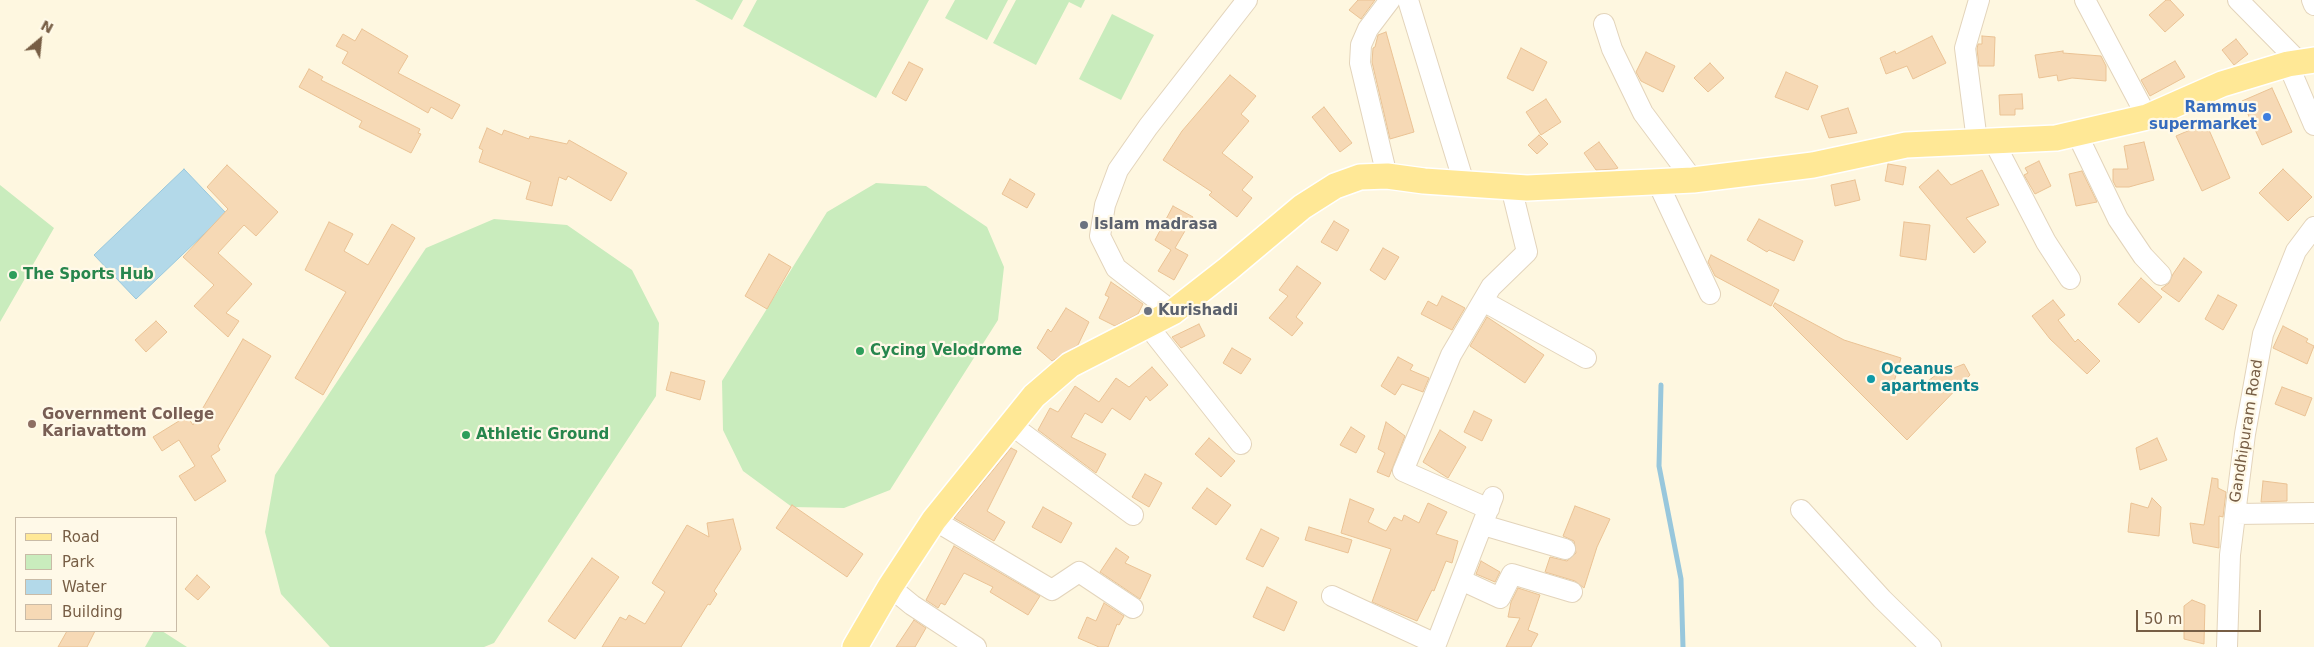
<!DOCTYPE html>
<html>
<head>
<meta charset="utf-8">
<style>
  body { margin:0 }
  #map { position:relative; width:2314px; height:647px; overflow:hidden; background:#fef7e0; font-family:"DejaVu Sans",sans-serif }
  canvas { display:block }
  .legend { position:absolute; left:15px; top:517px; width:162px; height:115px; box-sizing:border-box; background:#fff9e8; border:1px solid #c9bba7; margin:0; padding:6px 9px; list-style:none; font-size:15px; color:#775e45 }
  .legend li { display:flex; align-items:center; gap:10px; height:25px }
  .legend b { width:25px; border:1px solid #c9bba7 }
  .north { position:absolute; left:15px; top:15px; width:50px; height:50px; -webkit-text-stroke:4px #fff9e8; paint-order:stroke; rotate:28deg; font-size:14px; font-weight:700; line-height:20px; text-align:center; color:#775e45 }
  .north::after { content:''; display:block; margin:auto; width:18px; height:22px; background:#775e45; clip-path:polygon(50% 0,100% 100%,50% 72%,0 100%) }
  .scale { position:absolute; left:2136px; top:610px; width:125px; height:22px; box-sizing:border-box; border:2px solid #775e45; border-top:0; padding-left:6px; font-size:15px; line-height:18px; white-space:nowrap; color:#775e45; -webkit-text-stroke:4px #fff9e8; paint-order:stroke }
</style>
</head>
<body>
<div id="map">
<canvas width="2314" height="647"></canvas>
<ul class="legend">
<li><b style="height:6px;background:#ffe896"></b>Road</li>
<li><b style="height:14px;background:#c9ecbd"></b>Park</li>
<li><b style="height:14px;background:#b3d9e9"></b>Water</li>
<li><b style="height:14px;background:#f6d9b5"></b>Building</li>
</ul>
<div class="north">N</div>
<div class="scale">50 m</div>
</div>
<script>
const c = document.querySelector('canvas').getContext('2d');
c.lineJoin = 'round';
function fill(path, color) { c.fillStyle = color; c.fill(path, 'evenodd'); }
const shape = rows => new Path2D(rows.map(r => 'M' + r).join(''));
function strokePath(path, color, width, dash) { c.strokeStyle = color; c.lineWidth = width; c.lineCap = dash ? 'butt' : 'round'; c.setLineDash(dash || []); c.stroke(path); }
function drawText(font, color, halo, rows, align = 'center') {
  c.font = font + ' "DejaVu Sans",sans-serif'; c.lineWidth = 4.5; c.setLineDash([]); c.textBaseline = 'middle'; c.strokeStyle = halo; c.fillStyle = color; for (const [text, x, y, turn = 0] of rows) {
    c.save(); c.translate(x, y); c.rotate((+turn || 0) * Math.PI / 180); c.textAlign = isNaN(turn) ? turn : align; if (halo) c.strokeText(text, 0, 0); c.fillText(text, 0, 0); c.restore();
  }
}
fill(shape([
  [695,0,743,0,732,20],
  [757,0,929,0,876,98,743,26],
  [955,0,1008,0,987,40,945,18],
  [1016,0,1085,0,1081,8,1069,2,1036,65,993,43],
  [1112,14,1154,35,1121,100,1079,79],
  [876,183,926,186,987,227,1004,267,998,320,890,490,844,508,792,507,743,471,723,430,722,381,827,212],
  [0,185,54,228,0,322],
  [494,219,567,225,632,270,659,323,656,396,494,643,484,647,330,647,281,594,265,532,275,475,426,248],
  [154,631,162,631,187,647,145,647]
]), '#c9ecbd');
const water = shape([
  [184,169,226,213,136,299,94,255,184,169]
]);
fill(water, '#b3d9e9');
strokePath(water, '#98c7dc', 1);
strokePath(shape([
  [1661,385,1659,466,1681,579,1683,647]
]), '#98c7dc', 5);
const building = shape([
  [1358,0,1375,0,1361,19,1349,10,1358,0],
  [2166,0,2170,0,2184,15,2165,32,2149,15,2166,0],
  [362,29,408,56,398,73,460,105,452,119,431,107,428,113,342,63,348,52,336,46,343,34,355,41,362,29],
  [1386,32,1414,132,1390,139,1372,62,1373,48,1375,47,1378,35,1386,32],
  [1932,36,1946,63,1913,79,1907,66,1886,74,1880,58,1895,51,1896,54,1932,36],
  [1982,36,1995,37,1994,66,1979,66,1977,49,1978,44,1982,44,1982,36],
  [2236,39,2248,54,2234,65,2222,50,2236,39],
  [1521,48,1547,62,1533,91,1507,78,1521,48],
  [2063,51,2063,53,2101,56,2106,66,2106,81,2072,78,2058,81,2057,75,2039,78,2035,55,2063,51],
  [1646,52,1675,66,1663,92,1641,81,1636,72,1646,52],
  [2175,61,2185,77,2150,96,2141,80,2175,61],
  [909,62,923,69,906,101,892,93,909,62],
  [1710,63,1724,78,1708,92,1694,78,1710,63],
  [309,69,323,77,321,80,420,129,418,133,421,134,411,153,359,127,362,121,299,87,309,69],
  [1786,72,1818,86,1808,110,1775,97,1786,72],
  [1230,75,1256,96,1241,114,1249,121,1222,153,1253,177,1242,190,1252,198,1237,217,1209,195,1212,192,1163,160,1182,131,1230,75],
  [2272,88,2292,132,2262,145,2242,101,2272,88],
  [2022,94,2023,109,2015,109,2015,115,2000,115,1999,95,2022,94],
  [1546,99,1561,122,1541,135,1526,112,1546,99],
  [1324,107,1352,143,1340,152,1312,117,1324,107],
  [1848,108,1857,133,1829,138,1821,116,1848,108],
  [2206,123,2230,178,2202,191,2176,136,2206,123],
  [487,128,502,135,504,130,529,139,530,136,567,144,569,140,627,173,611,201,568,176,566,180,559,177,552,206,526,199,531,182,479,162,483,150,479,148,487,128],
  [1539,135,1548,144,1537,154,1528,145,1539,135],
  [1599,142,1618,168,1615,169,1596,170,1584,153,1599,142],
  [2144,142,2154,180,2129,187,2116,187,2113,181,2113,169,2128,169,2124,146,2144,142],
  [2039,161,2051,186,2035,194,2024,175,2028,173,2025,168,2039,161],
  [1888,164,1906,167,1903,185,1885,181,1888,164],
  [227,165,278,212,256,236,244,225,218,253,252,284,226,313,239,321,228,337,194,306,214,285,183,257,228,209,207,187,227,165],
  [2283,169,2312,197,2288,221,2259,193,2283,169],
  [1938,170,1951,185,1982,170,1999,205,1966,218,1986,242,1974,253,1919,187,1938,170],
  [2082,171,2097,202,2076,206,2069,174,2082,171],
  [1010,179,1035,194,1027,208,1002,194,1010,179],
  [1855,180,1860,200,1835,206,1831,185,1855,180],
  [1173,206,1193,217,1175,248,1188,255,1174,280,1158,271,1171,250,1155,240,1173,206],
  [1759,219,1803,241,1794,261,1769,250,1767,252,1747,240,1759,219],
  [1334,221,1349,230,1337,251,1321,242,1334,221],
  [329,222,353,234,344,251,368,265,392,224,415,238,323,395,295,378,346,292,305,270,329,222],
  [1904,222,1930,225,1926,260,1900,256,1904,222],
  [1383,248,1399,257,1385,280,1370,270,1383,248],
  [769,254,791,267,767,309,745,296,769,254],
  [1711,255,1779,290,1771,306,1715,276,1708,262,1711,255],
  [2184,258,2202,272,2179,302,2161,289,2169,283,2173,274,2184,258],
  [1297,266,1321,283,1296,317,1303,323,1292,336,1269,318,1288,296,1279,290,1297,266],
  [2141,278,2162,297,2139,323,2118,304,2141,278],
  [1111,282,1143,304,1138,314,1115,326,1099,318,1109,297,1105,295,1111,282],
  [2218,295,2237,305,2223,330,2205,319,2218,295],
  [1442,296,1465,308,1452,330,1421,314,1428,301,1437,306,1442,296],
  [2053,300,2065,315,2058,320,2075,342,2078,339,2100,361,2087,374,2050,339,2032,316,2053,300],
  [1775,303,1844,340,1901,358,1894,382,1910,394,1936,375,1964,364,1970,375,1907,440,1773,306,1775,303],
  [1066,308,1089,322,1078,345,1052,361,1037,348,1048,329,1051,332,1066,308],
  [1487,317,1544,355,1525,383,1470,346,1487,317],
  [156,321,167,332,146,352,135,340,156,321],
  [1199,324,1205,336,1181,348,1172,337,1199,324],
  [2283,326,2308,339,2306,342,2314,346,2307,364,2273,348,2283,326],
  [243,339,271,356,218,446,220,450,211,456,226,481,195,501,179,476,195,466,179,440,162,451,153,437,187,416,193,425,243,339],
  [1232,348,1251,359,1241,374,1223,363,1232,348],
  [1398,357,1413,365,1410,370,1429,378,1423,392,1402,384,1395,395,1381,386,1398,357],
  [1152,367,1168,385,1150,401,1146,396,1130,420,1112,408,1102,423,1085,413,1071,437,1106,454,1096,473,1038,430,1050,408,1058,412,1075,386,1099,402,1116,378,1129,387,1152,367],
  [671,372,705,381,700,400,666,390,671,372],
  [2282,387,2312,398,2305,416,2275,404,2282,387],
  [1474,411,1492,420,1482,441,1464,432,1474,411],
  [1386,422,1405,436,1389,477,1377,472,1385,453,1378,449,1386,422],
  [1351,427,1365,436,1356,453,1340,445,1351,427],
  [1440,430,1466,447,1448,478,1423,462,1440,430],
  [1209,438,1235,461,1221,477,1195,454,1209,438],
  [2157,438,2167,460,2140,470,2136,448,2157,438],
  [1011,448,1017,451,987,511,1005,522,994,541,954,518,1011,448],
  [1145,474,1162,483,1149,507,1132,497,1145,474],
  [2212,478,2218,479,2218,488,2226,492,2223,517,2219,516,2219,548,2193,543,2190,523,2204,525,2212,478],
  [2263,481,2287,484,2287,501,2261,502,2263,481],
  [1207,488,1231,505,1216,525,1192,508,1207,488],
  [2152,498,2161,507,2159,536,2128,532,2131,503,2148,508,2152,498],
  [1350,499,1374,509,1368,522,1386,531,1394,517,1402,521,1404,515,1419,523,1428,503,1447,512,1436,534,1458,541,1452,563,1446,561,1434,591,1432,590,1417,621,1372,602,1391,549,1341,533,1350,499],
  [792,505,863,554,847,577,776,528,792,505],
  [1575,506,1610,519,1597,547,1584,588,1575,581,1545,572,1550,557,1567,561,1576,553,1574,541,1563,536,1575,506],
  [1043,507,1072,523,1061,543,1032,527,1043,507],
  [733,519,741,549,714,591,717,594,710,605,708,604,681,647,602,647,620,617,626,620,629,615,645,624,665,592,652,583,687,525,709,537,707,523,733,519],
  [1309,527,1352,540,1348,553,1305,540,1309,527],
  [1261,529,1279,538,1263,567,1246,559,1261,529],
  [954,546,1040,596,1028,615,990,592,993,587,964,573,945,605,941,603,938,608,926,600,954,546],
  [1116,548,1129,557,1125,563,1151,575,1140,599,1100,572,1116,548],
  [592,558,619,577,575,639,548,621,592,558],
  [1481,561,1500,572,1495,582,1476,574,1481,561],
  [197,575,210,587,198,600,185,589,197,575],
  [1267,587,1297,602,1284,631,1253,617,1267,587],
  [1518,588,1540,595,1528,630,1538,634,1531,647,1506,647,1520,618,1508,617,1511,602,1518,588],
  [2192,600,2205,605,2204,644,2184,639,2184,606,2192,600],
  [1104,603,1124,616,1119,625,1117,624,1108,647,1099,647,1078,638,1087,617,1096,621,1104,603],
  [914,620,926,628,915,647,896,647,914,620],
  [67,631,95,631,87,647,58,647,67,631]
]);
fill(building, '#f6d9b5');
strokePath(building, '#eac294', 1);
const minor = shape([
  [1408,0,1464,183],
  [2085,0,2147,117],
  [2238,0,2299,62],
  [2312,0,2314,5],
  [1604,24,1612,49,1643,113,1693,180],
  [2288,64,2314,125],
  [2077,134,2118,219,2143,256,2161,275],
  [1993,140,2046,242,2070,279],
  [1977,141,1965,48,1979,0],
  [1387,176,1360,63,1361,45,1368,29,1390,0],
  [1657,181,1710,294],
  [1483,301,1586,358],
  [1173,312,1116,268,1100,236,1105,205,1118,170,1148,127,1247,0],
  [1148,326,1241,444],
  [1010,424,1133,515],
  [1489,509,1403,471,1451,355,1491,287,1527,252,1511,187],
  [1801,510,1882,599,1931,647],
  [2235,514,2314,513],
  [934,520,1052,590,1079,572,1133,608],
  [1483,525,1565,549],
  [1461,580,1500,598,1512,574,1572,592],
  [890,587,912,605,976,647],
  [1332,596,1436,644,1435,647],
  [1436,644,1493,497],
  [2227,647,2230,555,2245,434,2263,334,2296,251,2314,227]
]);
const major = shape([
  [855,647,890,587,934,520,1034,396,1070,365,1173,312,1228,269,1302,207,1335,186,1360,177,1387,176,1424,181,1527,188,1693,180,1813,165,1906,145,2056,138,2147,117,2222,84,2288,64,2314,60]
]);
strokePath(minor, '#e3d4bb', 22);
strokePath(major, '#fff', 28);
strokePath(minor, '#fff', 20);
strokePath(major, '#ffe896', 25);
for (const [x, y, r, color] of [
  [2267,117,5,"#3f7fe0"],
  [1084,225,5,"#6b7280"],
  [13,275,5,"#2e9e5b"],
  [1148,311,5,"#6b7280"],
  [860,351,5,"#2e9e5b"],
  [1871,379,5,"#0f9aa8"],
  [32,424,5,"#8d6e63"],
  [466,435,5,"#2e9e5b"]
]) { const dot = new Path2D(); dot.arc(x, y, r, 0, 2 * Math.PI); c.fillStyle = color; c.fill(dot); strokePath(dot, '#fff9e8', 2); }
drawText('bold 15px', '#366cbe', '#fff9e8', [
  ["Rammus",2257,108],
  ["supermarket",2257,125]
], 'right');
drawText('bold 15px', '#5b616d', '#fff9e8', [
  ["Islam madrasa",1094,225],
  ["Kurishadi",1158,311]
], 'left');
drawText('bold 15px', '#27864d', '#fff9e8', [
  ["The Sports Hub",23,275],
  ["Cycing Velodrome",870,351],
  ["Athletic Ground",476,435]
], 'left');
drawText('bold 15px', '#0d838f', '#fff9e8', [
  ["Oceanus",1881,370],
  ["apartments",1881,387]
], 'left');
drawText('bold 15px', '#785e54', '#fff9e8', [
  ["Government College",42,415],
  ["Kariavattom",42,432]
], 'left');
drawText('15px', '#775e45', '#fff9e8', [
  ["Gandhipuram Road",2247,431,-81]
]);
</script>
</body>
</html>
